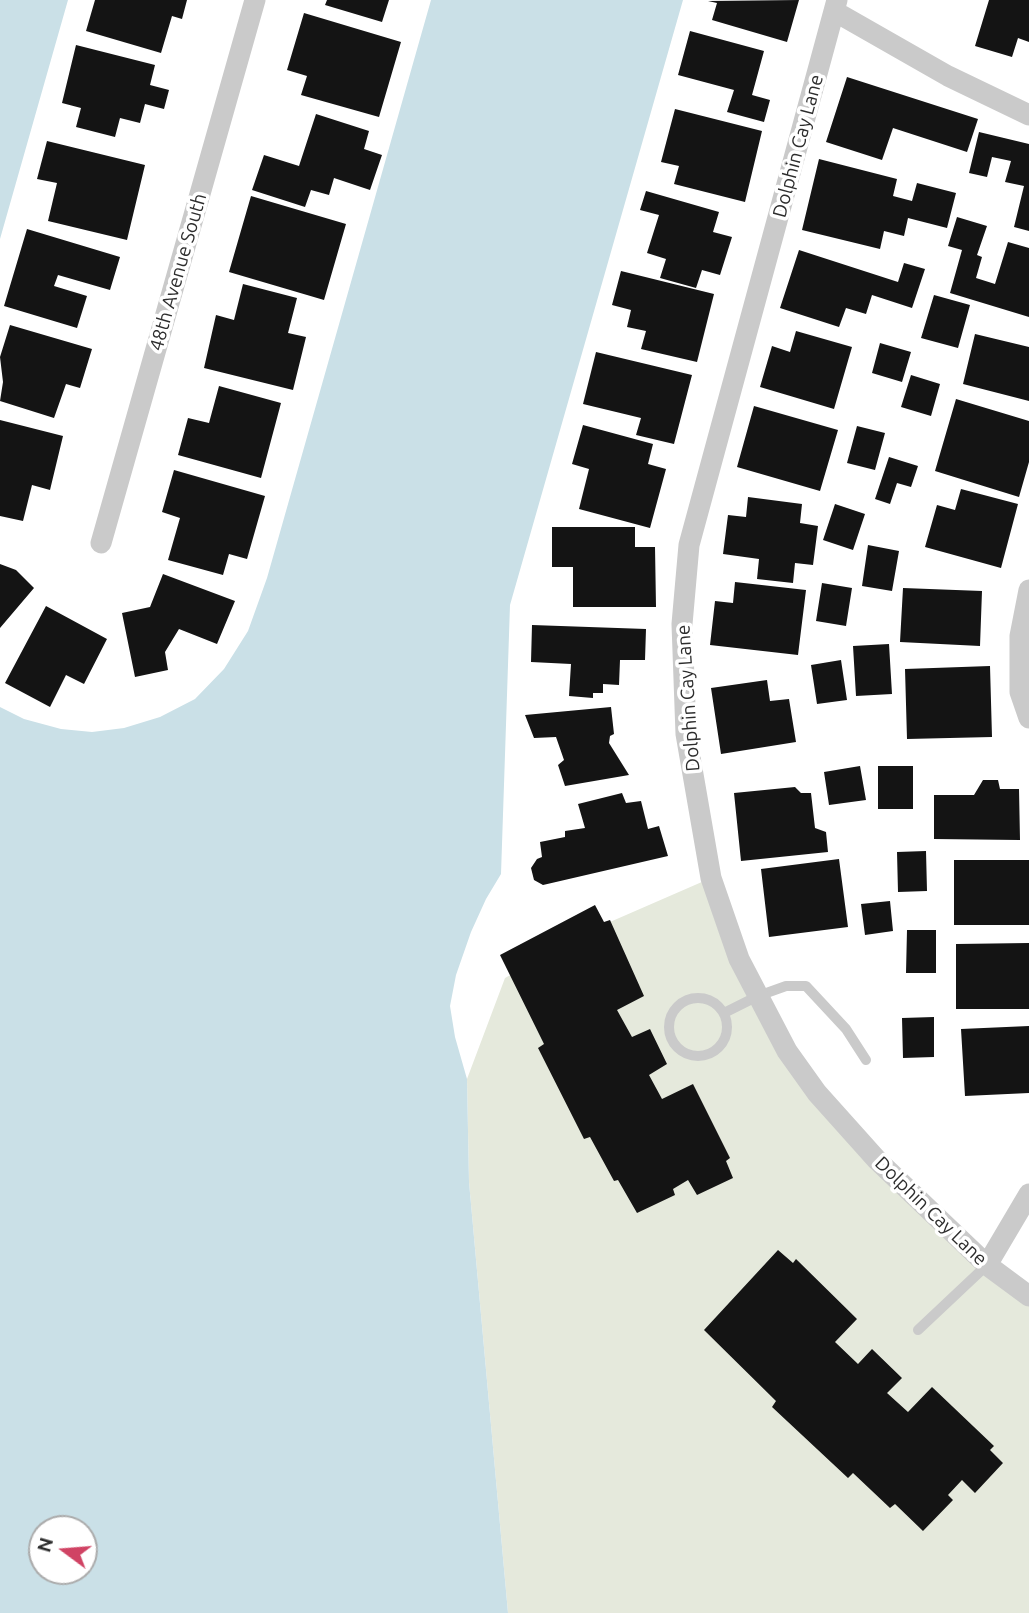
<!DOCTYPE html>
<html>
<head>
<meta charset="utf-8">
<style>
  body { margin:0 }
  #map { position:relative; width:1029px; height:1613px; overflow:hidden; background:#fff; font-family:Ubuntu,sans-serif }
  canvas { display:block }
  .north { position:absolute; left:28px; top:1515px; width:70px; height:70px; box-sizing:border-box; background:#fff; border:2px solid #ababab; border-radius:50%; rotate:286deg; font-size:19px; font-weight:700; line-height:28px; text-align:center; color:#2d2d2d }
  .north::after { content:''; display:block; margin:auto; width:24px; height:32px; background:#d04364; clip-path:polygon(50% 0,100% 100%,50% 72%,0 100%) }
</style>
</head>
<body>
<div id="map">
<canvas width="1029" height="1613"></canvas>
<div class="north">N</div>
</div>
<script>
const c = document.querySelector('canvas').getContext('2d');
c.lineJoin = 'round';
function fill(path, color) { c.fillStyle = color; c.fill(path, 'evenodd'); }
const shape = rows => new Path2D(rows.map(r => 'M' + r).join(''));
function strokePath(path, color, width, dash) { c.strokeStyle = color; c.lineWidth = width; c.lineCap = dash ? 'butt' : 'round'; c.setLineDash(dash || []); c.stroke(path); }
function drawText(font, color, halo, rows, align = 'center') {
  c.font = font + ' Ubuntu,sans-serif'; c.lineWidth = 7; c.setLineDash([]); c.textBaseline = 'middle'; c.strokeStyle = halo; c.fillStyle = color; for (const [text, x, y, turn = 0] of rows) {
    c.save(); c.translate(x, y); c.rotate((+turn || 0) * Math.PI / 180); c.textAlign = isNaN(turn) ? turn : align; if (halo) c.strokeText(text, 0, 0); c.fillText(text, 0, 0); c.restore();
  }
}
fill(shape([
  [711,878,739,959,817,1093,1029,1296,1029,1613,508,1613,469,1182,467,1079,505,978,587,932]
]), '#e5e9dc');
fill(shape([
  [0,0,68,0,0,239],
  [431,0,683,0,510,605,501,874,486,899,471,932,456,975,450,1006,455,1037,467,1079,469,1182,508,1613,0,1613,0,707,24,719,61,729,92,732,124,728,160,717,195,699,224,669,248,631,267,578],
  [84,1529,84,1571,42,1571,42,1529]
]), '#cae0e7');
fill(shape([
  [95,0,187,0,182,19,172,16,161,53,86,31],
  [327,0,389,0,382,22,325,5],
  [799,0,787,42,712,20,717,3,708,1],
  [989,0,1029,0,1029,42,1018,38,1012,57,975,46],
  [304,13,401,42,379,117,301,95,307,76,287,70],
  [690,31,764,51,752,95,770,100,764,122,727,112,734,90,678,75],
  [76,45,155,65,150,85,169,90,164,109,145,104,140,123,120,118,115,137,76,127,81,108,62,103],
  [847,77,978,119,967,152,893,128,882,160,826,142],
  [675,109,762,131,745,202,674,184,679,166,661,162],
  [316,114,369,131,364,149,382,155,370,190,334,178,329,195,311,190,305,207,252,190,264,155,299,166],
  [979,132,1029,144,1029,231,1014,227,1024,186,1005,182,1011,161,992,157,987,177,969,173],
  [47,141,145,165,127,240,48,221,57,183,37,179],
  [819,159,897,179,893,196,912,201,917,183,956,193,947,228,908,218,904,236,884,231,880,249,802,230],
  [646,191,719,212,713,232,732,237,720,275,702,270,696,288,660,278,666,259,647,253,659,215,640,210],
  [251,196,346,224,324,300,229,272],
  [957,217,987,226,977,255,982,257,976,278,995,284,1008,242,1029,248,1029,317,950,293,962,250,948,246],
  [27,229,120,257,110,290,58,275,54,286,87,296,77,328,4,306],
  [799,250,898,282,904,263,925,269,912,308,872,295,866,314,846,308,839,327,780,308],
  [621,271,714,294,697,362,641,349,646,331,627,327,631,310,612,305],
  [243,284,297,298,288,333,306,337,293,390,204,368,216,315,234,320],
  [934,295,970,305,958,348,921,338],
  [10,325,92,349,80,388,66,384,54,418,0,401,3,382,0,357],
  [796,331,852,347,834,409,760,387,772,346,790,352],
  [975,334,1029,347,1029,401,963,384],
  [880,343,911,352,902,382,872,373],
  [596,352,692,375,674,444,636,435,641,418,583,404],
  [911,375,940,384,931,416,901,407],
  [219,386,281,403,261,478,178,455,188,418,209,423],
  [956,399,1029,421,1029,462,1019,497,935,471],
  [754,406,838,430,820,491,737,467],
  [0,420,63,436,50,490,32,485,23,521,0,516],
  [583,425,653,444,648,464,666,469,650,528,579,509,589,469,572,464],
  [857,426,885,433,875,470,847,463],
  [889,457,918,466,911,487,897,483,890,504,875,499],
  [174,470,265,496,247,559,229,554,223,575,168,560,180,518,162,512],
  [961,489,1018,504,1001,568,925,547,937,505,955,510],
  [748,497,802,504,800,523,818,526,813,565,795,563,793,583,757,579,759,559,723,554,728,515,746,517],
  [835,504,865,514,853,550,823,540],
  [552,527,635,527,635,547,655,547,656,607,573,607,573,567,552,567],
  [868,545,899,551,892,591,862,586],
  [0,564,16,570,34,588,0,628],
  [163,574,235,601,217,644,179,629,165,652,168,670,135,677,122,613,150,607],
  [735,582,806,590,798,655,710,645,715,601,733,603],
  [822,583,852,588,846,626,816,621],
  [903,588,982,591,980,646,900,642],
  [46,606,107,639,84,684,66,675,50,707,5,683],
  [532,625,646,629,645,660,620,660,619,685,603,684,603,693,593,693,593,698,569,696,571,664,531,662],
  [889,644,892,694,856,696,853,646],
  [841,660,847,700,817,704,811,665],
  [990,666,992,737,907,739,905,669],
  [767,680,770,701,789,699,796,742,721,754,711,688],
  [611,707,614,734,610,736,609,743,629,775,565,786,558,765,564,760,556,737,534,738,525,715],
  [860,766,866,800,829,805,824,772],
  [878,766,913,766,913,809,878,809],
  [983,780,998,780,1000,789,1019,789,1020,840,934,839,934,795,974,795],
  [795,787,801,793,811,793,815,828,826,832,828,852,741,861,734,793],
  [622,793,626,803,641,801,648,829,659,826,668,856,543,885,534,880,531,868,537,859,542,857,540,842,565,837,565,831,585,828,578,804],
  [926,851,927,891,898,892,897,852],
  [839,859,848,927,769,937,761,869],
  [954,860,1029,860,1029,925,954,925],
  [890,901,893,931,865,935,861,904],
  [595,905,604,922,610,920,644,996,617,1010,632,1037,650,1029,667,1064,649,1075,662,1099,693,1084,730,1158,726,1161,733,1178,697,1195,688,1180,673,1189,675,1195,637,1213,618,1180,614,1181,590,1137,584,1139,538,1048,544,1044,500,955],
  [907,930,936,930,936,973,906,973],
  [1029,943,1029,1009,956,1009,956,944],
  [934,1017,934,1057,903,1058,902,1018],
  [1029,1026,1029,1093,965,1096,961,1029],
  [778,1250,793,1263,796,1259,857,1319,835,1342,858,1364,872,1349,902,1378,887,1393,908,1412,932,1387,994,1446,990,1450,1003,1463,975,1493,962,1480,948,1495,953,1500,923,1531,895,1504,890,1508,853,1473,848,1478,772,1407,776,1401,704,1330]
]), '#141414');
strokePath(shape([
  '669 1027a29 29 0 1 1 58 0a29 29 0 1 1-58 0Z',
  [724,1013,758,996,786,986,806,986,846,1029,866,1060],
  [918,1330,987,1265]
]), '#cacaca', 10);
strokePath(shape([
  [837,0,689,545,682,624,686,734,711,878,739,959,787,1051,817,1093,877,1160,987,1265,1029,1296],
  [834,11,948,76,1029,115],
  [101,543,255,0],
  [1029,590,1020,636,1020,692,1029,718],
  [987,1265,1029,1194]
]), '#cacaca', 21);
drawText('19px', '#2d2d2d', '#fff', [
  ["Dolphin Cay Lane",798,146,-75],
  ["48th Avenue South",178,272,-74],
  ["Dolphin Cay Lane",688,698,-94],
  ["Dolphin Cay Lane",931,1211,44]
]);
</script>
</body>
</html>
